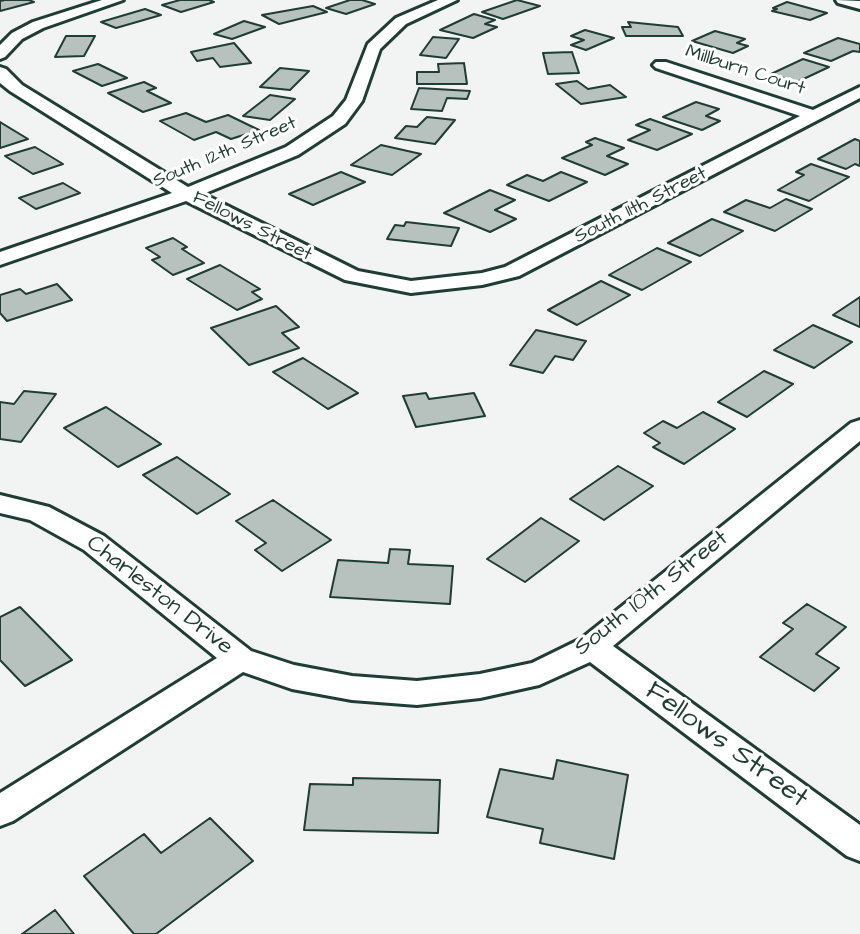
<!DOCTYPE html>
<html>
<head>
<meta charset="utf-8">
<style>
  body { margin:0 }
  canvas { display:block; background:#f2f3f3 }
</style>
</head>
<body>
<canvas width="860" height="934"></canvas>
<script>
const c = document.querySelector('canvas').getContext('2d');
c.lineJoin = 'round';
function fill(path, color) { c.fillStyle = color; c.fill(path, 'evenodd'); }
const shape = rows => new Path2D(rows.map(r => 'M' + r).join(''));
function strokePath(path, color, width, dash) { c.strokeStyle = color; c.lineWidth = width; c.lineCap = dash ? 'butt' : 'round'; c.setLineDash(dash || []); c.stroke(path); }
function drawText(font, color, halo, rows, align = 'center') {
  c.font = font + ' "Architects Daughter",sans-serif'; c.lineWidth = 6; c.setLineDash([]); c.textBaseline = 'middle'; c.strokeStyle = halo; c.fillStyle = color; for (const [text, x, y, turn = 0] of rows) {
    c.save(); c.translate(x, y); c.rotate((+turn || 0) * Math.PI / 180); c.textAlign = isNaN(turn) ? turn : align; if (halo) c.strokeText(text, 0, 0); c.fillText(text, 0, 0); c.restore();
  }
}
const building = shape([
  [5,0,29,0,34,2,0,11,0,1,5,0],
  [180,0,209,0,214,2,181,12,162,5,180,0],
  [350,0,362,0,375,4,346,14,326,8,350,0],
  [517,0,540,6,503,19,482,12,517,0],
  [787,2,827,13,810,20,772,11,777,9,773,8,787,2],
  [313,6,327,12,279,24,262,15,313,6],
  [145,9,161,15,116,28,101,22,145,9],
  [474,14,495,20,485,24,497,27,473,38,440,30,474,14],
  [244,21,265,27,232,39,214,34,244,21],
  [628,22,678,27,683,36,626,36,622,27,631,27,628,22],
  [585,30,614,38,586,50,571,45,584,40,571,36,585,30],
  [715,31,745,39,737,43,748,46,733,53,692,41,715,31],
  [66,36,95,36,84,56,55,57,66,36],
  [433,37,459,39,446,58,420,55,433,37],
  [838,38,860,44,860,52,853,51,831,61,804,53,838,38],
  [234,43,251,63,220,67,213,58,197,61,191,52,234,43],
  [572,52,579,73,548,74,543,53,572,52],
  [803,59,829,67,797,82,771,74,803,59],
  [464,63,467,84,417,84,417,72,439,72,438,64,464,63],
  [98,64,127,78,102,86,73,71,98,64],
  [280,68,309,71,290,90,260,87,280,68],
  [577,81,588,89,610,85,626,97,581,104,556,84,577,81],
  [144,82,156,88,147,91,171,103,143,112,108,93,144,82],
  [419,88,470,91,467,99,447,98,442,111,411,109,419,88],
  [270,95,295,99,270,120,243,116,270,95],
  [696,102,719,109,706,116,720,121,702,130,663,117,696,102],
  [186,113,206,122,228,115,259,130,231,139,216,132,194,140,160,121,186,113],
  [427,117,455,120,435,144,395,138,406,126,417,127,427,117],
  [650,119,692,134,657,150,628,140,650,130,636,125,650,119],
  [0,122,28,139,0,148,0,122],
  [595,138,624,148,607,156,628,164,605,175,562,158,592,145,586,142,595,138],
  [855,139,860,141,860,166,855,164,846,169,818,159,855,139],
  [381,145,421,154,392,175,351,165,381,145],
  [35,147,63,164,33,174,5,156,35,147],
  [811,164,849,177,809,201,778,190,804,175,796,172,811,164],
  [341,172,365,182,313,205,289,194,341,172],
  [561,172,587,182,549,201,507,185,527,175,543,181,561,172],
  [63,183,80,193,36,209,19,198,63,183],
  [490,190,515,200,495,210,516,219,490,232,444,213,490,190],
  [786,199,812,209,775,231,724,212,746,200,770,208,786,199],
  [712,219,743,231,700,256,668,243,712,219],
  [406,222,459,228,451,246,387,239,395,225,404,226,406,222],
  [173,238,187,247,182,249,204,263,173,275,152,260,160,257,146,248,173,238],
  [657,248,691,262,642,290,609,275,657,248],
  [220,265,260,289,252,292,262,299,237,310,187,279,220,265],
  [601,281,630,295,577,325,548,310,601,281],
  [57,284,72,300,7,321,0,313,0,295,20,289,26,294,57,284],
  [860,297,860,327,833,315,860,297],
  [276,306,299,327,282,333,299,348,249,365,211,328,276,306],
  [813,325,852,342,814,368,774,350,813,325],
  [536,330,586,341,573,360,555,356,543,373,510,365,536,330],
  [303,358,358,393,328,409,273,372,303,358],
  [764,371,793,384,747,417,718,402,764,371],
  [24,391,56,394,21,442,0,439,0,402,14,404,24,391],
  [426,393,429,399,474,393,485,416,416,427,403,396,426,393],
  [106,407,161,444,118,467,64,428,106,407],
  [703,412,735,429,684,464,653,447,660,443,644,433,663,421,677,428,703,412],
  [177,457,230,494,197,514,143,475,177,457],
  [618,466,653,486,604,520,570,499,618,466],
  [273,500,331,540,282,571,255,550,266,543,236,521,273,500],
  [541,518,579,541,525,582,487,559,541,518],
  [390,549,410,550,408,564,453,566,450,604,330,597,338,560,388,563,390,549],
  [807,604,846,627,816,654,839,668,814,691,760,657,793,629,783,623,807,604],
  [20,607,72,660,25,686,0,660,0,617,20,607],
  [557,760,628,775,614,859,540,843,543,829,487,817,500,769,553,779,557,760],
  [353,778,440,780,438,833,304,830,310,784,353,785,353,778],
  [210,818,253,861,156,934,134,934,84,876,144,834,161,853,210,818],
  [55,910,74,934,22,934,55,910]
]);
fill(building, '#b7c1bd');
strokePath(building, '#1f3d34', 2);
const street = shape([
  [102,0,123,0,43,28,22,39,5,57,0,59,0,45,12,33,33,22,102,0],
  [438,0,457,0,406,24,380,49,362,101,345,124,298,155,203,194,358,271,411,281,482,273,505,267,800,116,656,68,653,65,656,62,666,62,813,110,860,87,860,98,519,276,482,285,411,293,345,280,186,201,0,265,0,252,172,193,10,91,0,83,0,67,6,69,22,85,188,187,286,147,333,116,346,100,368,44,396,18,438,0],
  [836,0,860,1,860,9,838,3,836,0],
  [860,420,860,441,613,646,860,825,860,861,847,856,590,662,539,685,480,698,417,705,352,700,292,689,243,672,13,821,0,826,0,793,217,658,84,550,30,520,0,513,0,495,49,507,104,536,251,651,294,665,352,676,417,681,480,674,532,663,581,639,851,423,860,420]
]);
strokePath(street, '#1f3d34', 6);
fill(street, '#fff');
drawText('19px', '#1f3d34', '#fff', [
  ["Millburn Court",745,71,18],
  ["South 12th Street",225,153,-23],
  ["South 11th Street",641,206,-27],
  ["Fellows Street",252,227,27]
]);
drawText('23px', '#1f3d34', '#fff', [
  ["South 10th Street",652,594,-38],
  ["Charleston Drive",159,596,38]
]);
drawText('28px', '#1f3d34', '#fff', [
  ["Fellows Street",726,746,36]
]);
</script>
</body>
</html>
